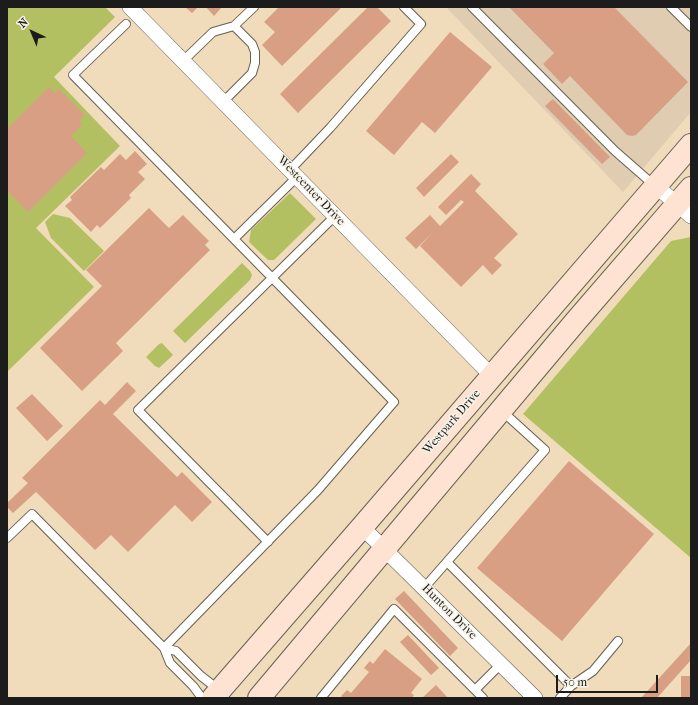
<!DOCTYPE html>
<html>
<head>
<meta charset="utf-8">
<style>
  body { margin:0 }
  #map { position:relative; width:698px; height:705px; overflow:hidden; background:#f0dbba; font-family:"IM FELL French Canon",serif }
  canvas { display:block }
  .frame { position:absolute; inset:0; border:8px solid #1c1c1c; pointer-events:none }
  .north { position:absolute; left:12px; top:12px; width:40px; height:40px; -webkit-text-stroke:3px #f7f3e8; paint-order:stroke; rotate:316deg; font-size:11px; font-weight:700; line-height:16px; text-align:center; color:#1c1c1c }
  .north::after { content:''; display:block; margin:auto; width:14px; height:18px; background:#1c1c1c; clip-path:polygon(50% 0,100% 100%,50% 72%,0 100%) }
  .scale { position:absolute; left:556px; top:675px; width:102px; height:18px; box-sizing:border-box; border:2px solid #1c1c1c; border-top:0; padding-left:5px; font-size:12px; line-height:14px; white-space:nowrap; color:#1c1c1c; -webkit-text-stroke:3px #f7f3e8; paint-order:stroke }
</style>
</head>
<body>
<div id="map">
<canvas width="698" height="705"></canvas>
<div class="frame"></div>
<div class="north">N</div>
<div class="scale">50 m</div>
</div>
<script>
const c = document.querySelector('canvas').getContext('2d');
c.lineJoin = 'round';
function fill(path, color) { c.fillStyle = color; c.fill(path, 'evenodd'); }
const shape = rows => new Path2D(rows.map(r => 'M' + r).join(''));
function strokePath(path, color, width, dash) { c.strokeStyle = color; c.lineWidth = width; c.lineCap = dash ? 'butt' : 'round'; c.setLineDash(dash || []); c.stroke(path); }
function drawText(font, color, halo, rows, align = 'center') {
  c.font = font + ' "IM FELL French Canon",serif'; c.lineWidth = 3; c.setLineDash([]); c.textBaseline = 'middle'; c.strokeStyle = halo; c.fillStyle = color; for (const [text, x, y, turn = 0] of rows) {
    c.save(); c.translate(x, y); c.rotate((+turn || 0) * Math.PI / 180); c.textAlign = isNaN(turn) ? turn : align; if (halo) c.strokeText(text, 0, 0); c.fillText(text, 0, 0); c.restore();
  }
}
fill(shape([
  [446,7,691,7,691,112,623,192]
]), '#e0ccb1');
fill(shape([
  [7,7,105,7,115,17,54,77,120,146,36,228,94,287,7,372],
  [290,193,316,219,274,260,268,260,249,242,251,230],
  [53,214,70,218,104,251,84,271,51,238,45,222],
  [691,237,691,558,523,414,671,241],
  [242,263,250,271,252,275,250,280,185,343,173,331],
  [162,343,173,355,159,368,155,366,146,357,159,344]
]), '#b3c062');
fill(shape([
  [185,7,198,7,192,13],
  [206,7,222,7,214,16],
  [279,7,342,7,282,66,262,45,275,32,264,22],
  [368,7,377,7,391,21,298,113,280,94],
  [509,7,614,7,688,82,636,135,632,136,627,135,570,76,562,84,543,64,554,53],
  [450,32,492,67,435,133,422,122,394,155,366,131],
  [49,87,55,93,59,89,85,115,79,121,82,125,71,136,87,153,28,212,7,190,7,129],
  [553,99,610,157,602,164,545,106],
  [135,151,147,164,138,172,145,179,129,195,131,198,100,228,97,225,91,232,65,206,72,200,70,197,101,167,104,170,120,154,126,160],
  [451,154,459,162,424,197,416,188],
  [471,174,481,184,475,191,518,234,494,258,502,265,492,275,483,265,461,287,420,246,433,232,416,249,405,238,430,215,440,226,464,202,461,200,446,215,438,207],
  [149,208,169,228,183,215,209,241,205,245,210,250,116,343,123,351,82,391,40,348,102,286,86,270],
  [127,382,136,391,113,414,177,477,182,472,212,502,192,522,175,505,128,552,111,535,95,550,36,492,13,513,7,507,7,503,28,483,22,478,100,400,105,405],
  [32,394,63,426,47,441,16,408],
  [569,461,654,534,562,641,477,568],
  [404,591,458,648,450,656,395,599],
  [408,635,439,668,431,675,400,642],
  [691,643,691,660,657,698,641,698],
  [385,649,422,679,411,693,414,695,412,698,343,698,341,696,347,690,351,693,369,672,364,668,370,661,373,664],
  [681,676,691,676,691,698,681,698],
  [436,685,448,698,422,698]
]), '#d99f84');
const lane = shape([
  [472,7,615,151,655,186],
  [671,7,691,27],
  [126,24,73,75,234,239,297,177],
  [183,61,213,32,234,26,254,7],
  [223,102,252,73,255,63,255,52,252,44,234,26],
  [290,170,330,128,421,24,404,7],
  [7,538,32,514,164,648,170,663,193,686,202,698],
  [268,542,138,410,335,216],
  [447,562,571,686],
  [424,588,545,450,502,411],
  [164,648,318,490,394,402,234,239],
  [164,648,176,651,201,676,219,690],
  [475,690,501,664],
  [321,698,394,609,483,698],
  [560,698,571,686,593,671,618,641]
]);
const street = shape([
  [130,7,492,376],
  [656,186,691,216],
  [362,527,535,698]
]);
const secondary = shape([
  [213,698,362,527,691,145],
  [259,698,576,321,691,188]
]);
strokePath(lane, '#665f53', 10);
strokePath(street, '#665f53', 16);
strokePath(secondary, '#665f53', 24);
strokePath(lane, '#fff', 8);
strokePath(street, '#fff', 15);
strokePath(secondary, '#fee3d2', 22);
drawText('12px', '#1c1c1c', '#f7f3e8', [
  ["Westcenter Drive",311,191,46],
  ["Westpark Drive",452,422,-49],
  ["Hunton Drive",449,612,45]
]);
</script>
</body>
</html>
